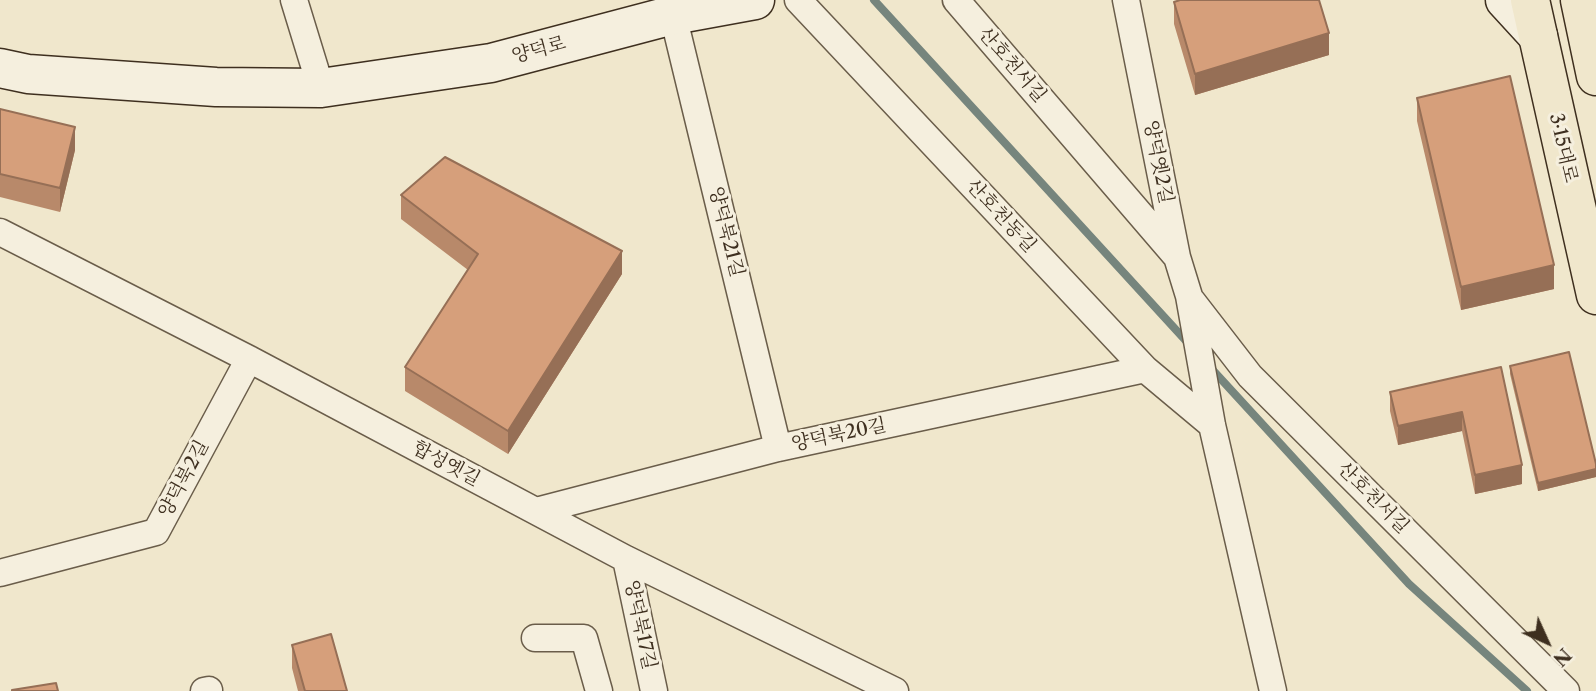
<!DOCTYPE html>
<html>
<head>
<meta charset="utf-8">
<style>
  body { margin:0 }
  #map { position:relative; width:1596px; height:691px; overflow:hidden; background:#f0e7cc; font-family:"Libre Caslon Text",serif }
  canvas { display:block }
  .north { position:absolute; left:1512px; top:607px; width:70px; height:70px; -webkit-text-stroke:5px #f5efde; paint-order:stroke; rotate:135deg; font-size:19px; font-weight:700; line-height:28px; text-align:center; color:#3e2f1f }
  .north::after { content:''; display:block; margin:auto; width:24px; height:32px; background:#3e2f1f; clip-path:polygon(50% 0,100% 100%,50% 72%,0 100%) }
</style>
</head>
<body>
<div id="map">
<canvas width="1596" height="691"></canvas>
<div class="north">N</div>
</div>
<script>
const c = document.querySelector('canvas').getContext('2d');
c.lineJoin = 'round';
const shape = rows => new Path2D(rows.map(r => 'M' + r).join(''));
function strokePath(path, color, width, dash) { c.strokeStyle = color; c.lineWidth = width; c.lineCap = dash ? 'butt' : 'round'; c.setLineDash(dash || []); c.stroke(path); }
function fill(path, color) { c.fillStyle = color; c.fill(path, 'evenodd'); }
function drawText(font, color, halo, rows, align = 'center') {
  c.font = font + ' "Libre Caslon Text","Noto Serif KR",serif'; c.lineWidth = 6; c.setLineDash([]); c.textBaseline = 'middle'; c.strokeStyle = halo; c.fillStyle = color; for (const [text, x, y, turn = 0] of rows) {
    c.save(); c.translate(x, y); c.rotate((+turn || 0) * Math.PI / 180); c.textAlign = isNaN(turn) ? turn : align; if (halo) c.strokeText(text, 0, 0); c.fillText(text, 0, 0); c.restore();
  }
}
strokePath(shape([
  [874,0,1188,343],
  [1209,366,1409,584,1527,691]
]), '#76857d', 8);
const minor = shape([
  [294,0,321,88],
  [798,0,1145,369,1212,425],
  [956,0,1176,256],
  [1126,0,1177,257,1189,296,1212,425,1273,691],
  [673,15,778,448],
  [0,232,249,359,626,559,895,691],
  [1192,301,1250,376,1566,691],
  [536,511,778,448,1145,369],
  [626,559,654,691],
  [0,573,156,532,249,359],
  [535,638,584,638,599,691],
  [204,691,209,690]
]);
const secondary = shape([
  [1505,0,1538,36],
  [0,68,28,74,216,87,321,88,491,63,673,15,755,0]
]);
const primary = shape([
  [1530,0,1596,295],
  [1580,0,1596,76]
]);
strokePath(minor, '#6a5d4a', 29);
strokePath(secondary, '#3e2f1f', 41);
strokePath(primary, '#3e2f1f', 41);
strokePath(minor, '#f5efde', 26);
strokePath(secondary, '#f5efde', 38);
strokePath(primary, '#f0e7cc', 38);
fill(shape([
  [1174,2,1329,55,1195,95,1174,24],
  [1417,98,1554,289,1461,310,1417,121],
  [0,109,75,150,60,212,0,197],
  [401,195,622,274,508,454,405,391,405,367,468,270,401,219],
  [1510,366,1596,464,1596,477,1538,491,1510,374],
  [1501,367,1522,484,1475,494,1462,431,1398,445,1390,411,1390,392],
  [292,645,347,691,298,691,292,668]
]), '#b8896a');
fill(shape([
  [1329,33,1329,55,1195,95,1195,74],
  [75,127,75,150,60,212,60,188],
  [622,251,622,274,508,454,508,431],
  [1554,265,1554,289,1461,310,1461,287],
  [1462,412,1462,431,1398,445,1398,426],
  [1522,465,1522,484,1475,494,1475,475],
  [1596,469,1596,477,1538,491,1538,483]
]), '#966f56');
const building = shape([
  [1180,0,1319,0,1329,33,1195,74,1174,2,1180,0],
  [1510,76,1554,265,1461,287,1417,98,1510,76],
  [0,109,75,127,60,188,0,174,0,109],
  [445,157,622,251,508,431,405,367,478,254,401,195,445,157],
  [1569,352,1596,464,1596,469,1538,483,1510,366,1569,352],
  [1501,367,1522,465,1475,475,1462,412,1398,426,1390,392,1501,367],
  [331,634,347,691,305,691,292,645,331,634],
  [56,683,58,691,12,691,12,690,56,683]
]);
fill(building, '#d69f7b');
strokePath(building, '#966f56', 2);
drawText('19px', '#3e2f1f', '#f5efde', [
  ["양덕로",539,50,-15],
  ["산호천서길",1012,65,49],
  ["3·15대로",1563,148,77],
  ["양덕옛2길",1158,162,79],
  ["산호천동길",1001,216,47],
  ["양덕북21길",726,232,76],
  ["양덕북20길",839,435,-12],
  ["합성옛길",446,464,28],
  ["양덕북2길",184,479,-62],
  ["산호천서길",1373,498,45],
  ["양덕북17길",640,625,78]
]);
</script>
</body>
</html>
